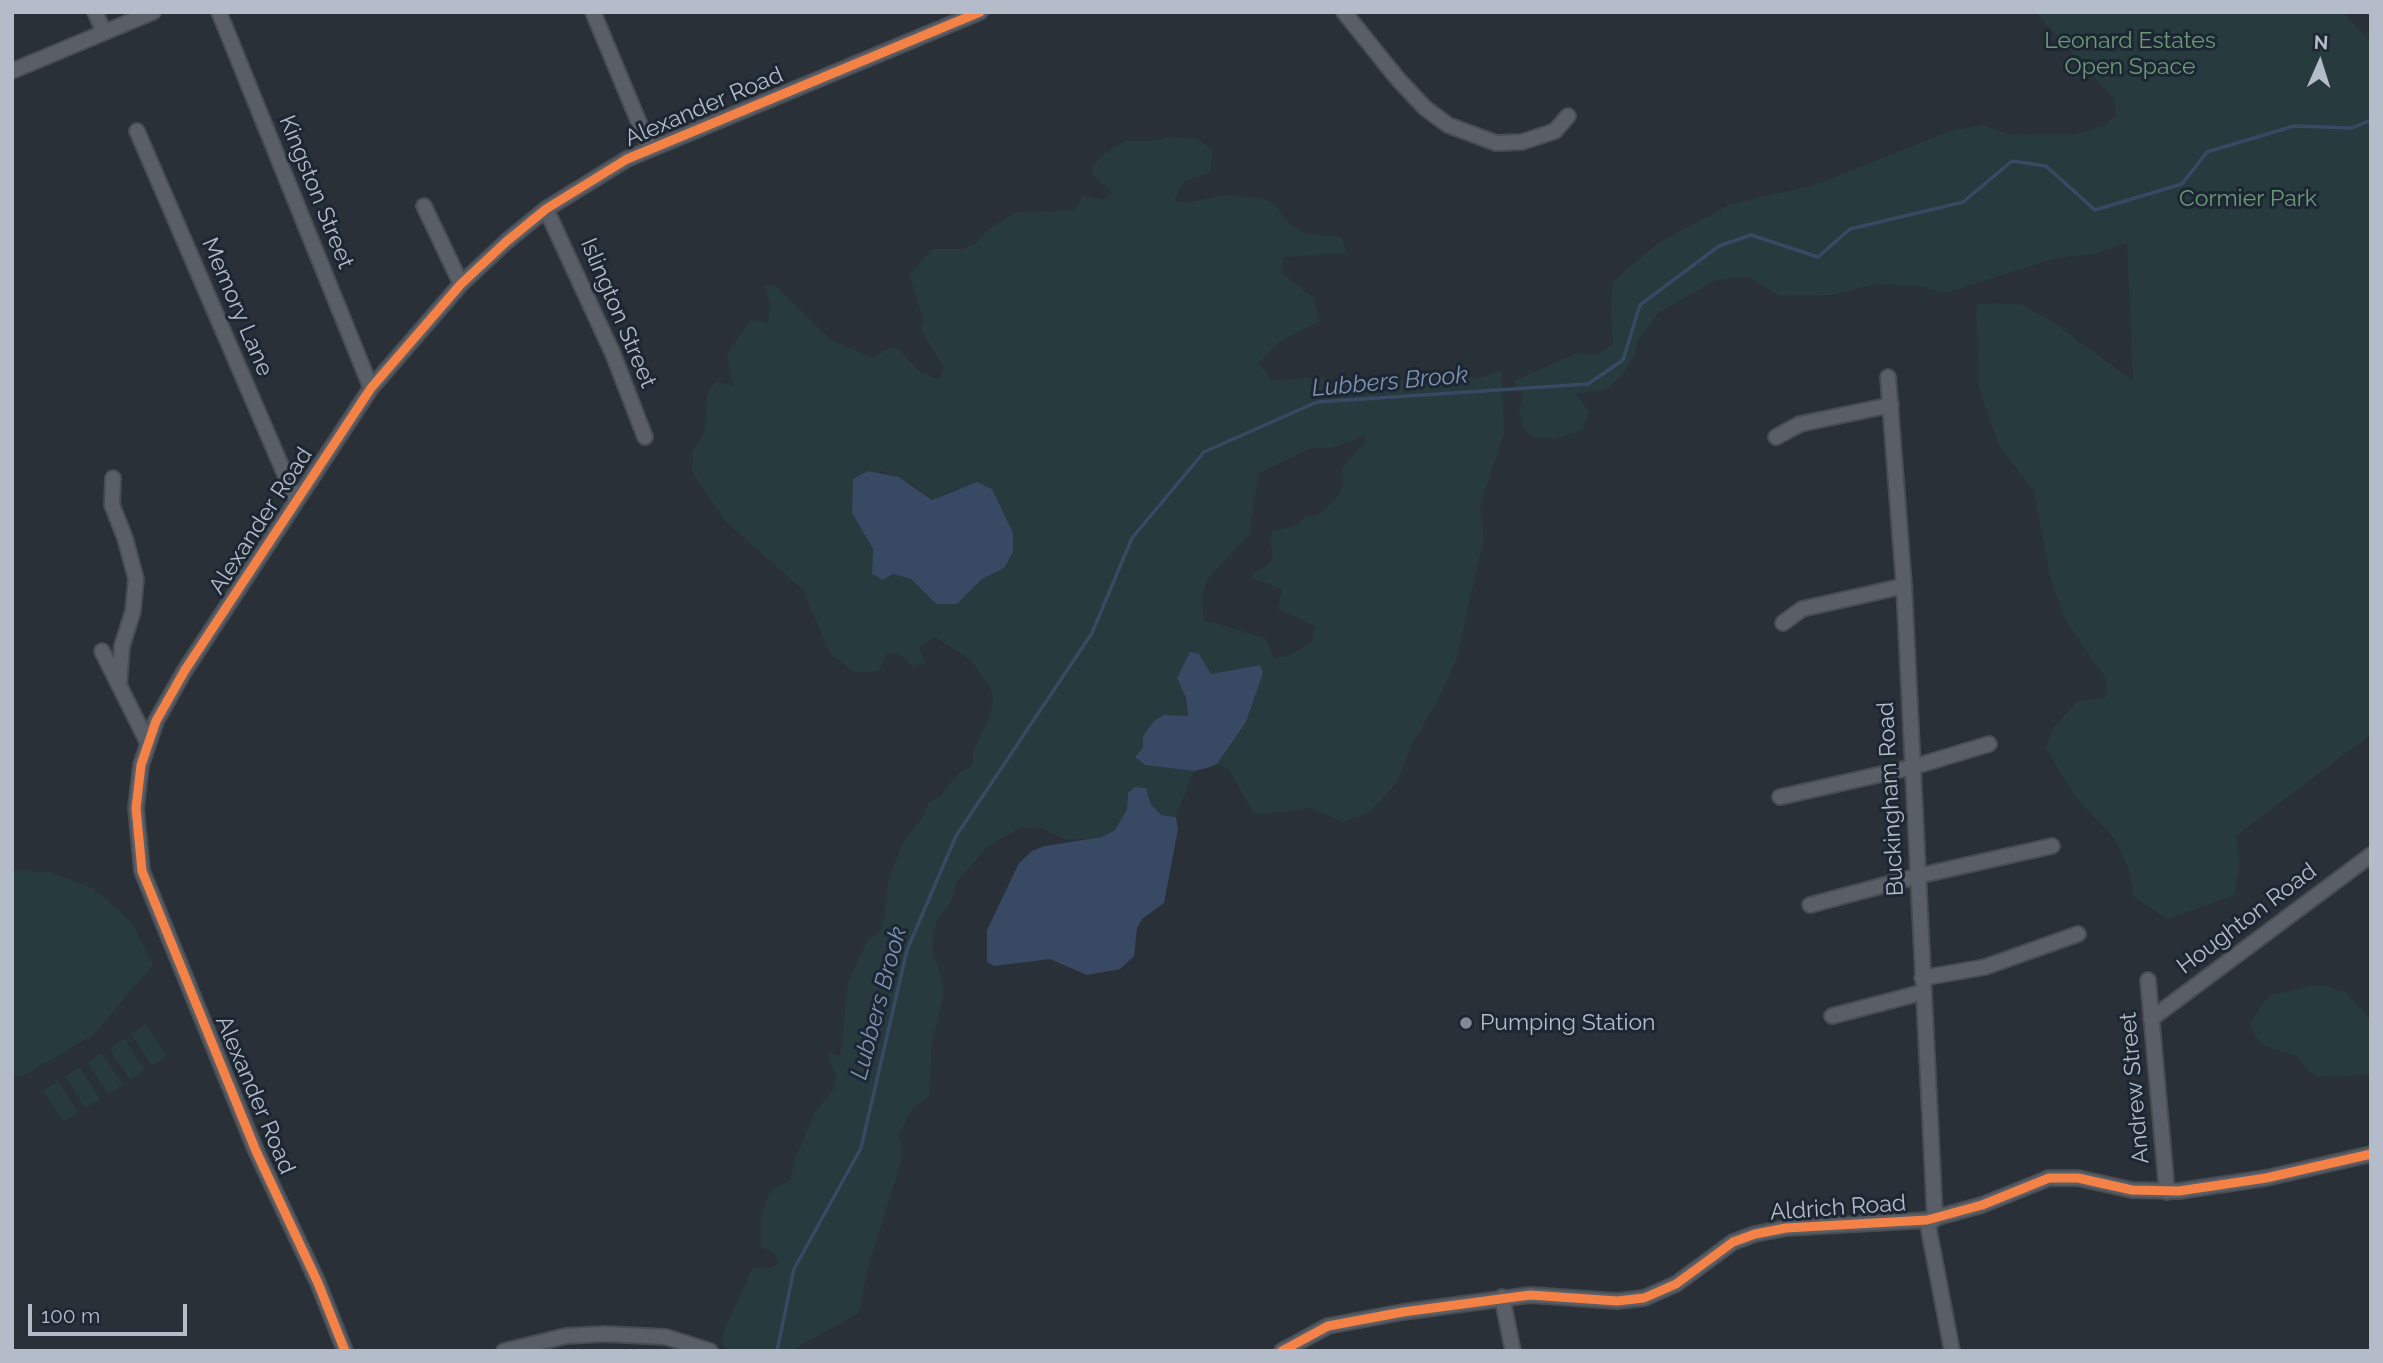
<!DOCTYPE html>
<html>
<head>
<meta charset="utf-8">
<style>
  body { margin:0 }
  #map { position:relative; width:2383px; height:1363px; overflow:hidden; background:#2a3038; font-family:Raleway,sans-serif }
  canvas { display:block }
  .frame { position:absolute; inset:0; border:14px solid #b4bcc9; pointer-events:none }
  .north { position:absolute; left:2285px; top:28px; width:70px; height:70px; -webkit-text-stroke:5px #1d2633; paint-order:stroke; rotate:3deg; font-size:19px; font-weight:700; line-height:28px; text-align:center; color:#b4bcc9 }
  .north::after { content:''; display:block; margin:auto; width:24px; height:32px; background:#b4bcc9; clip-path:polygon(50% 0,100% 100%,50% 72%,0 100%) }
  .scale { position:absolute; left:28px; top:1304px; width:159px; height:32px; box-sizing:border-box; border:4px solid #b4bcc9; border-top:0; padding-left:9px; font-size:21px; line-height:24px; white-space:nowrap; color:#b4bcc9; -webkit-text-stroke:5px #1d2633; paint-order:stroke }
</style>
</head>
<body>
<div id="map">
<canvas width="2383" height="1363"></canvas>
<div class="frame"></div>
<div class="north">N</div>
<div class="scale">100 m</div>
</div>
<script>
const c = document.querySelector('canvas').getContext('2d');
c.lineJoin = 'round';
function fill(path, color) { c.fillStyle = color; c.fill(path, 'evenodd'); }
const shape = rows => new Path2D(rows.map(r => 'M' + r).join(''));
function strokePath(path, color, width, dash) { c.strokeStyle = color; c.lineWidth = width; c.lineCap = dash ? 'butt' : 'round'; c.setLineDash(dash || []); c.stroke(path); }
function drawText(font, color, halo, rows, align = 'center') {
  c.font = font + ' Raleway,sans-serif'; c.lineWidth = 6; c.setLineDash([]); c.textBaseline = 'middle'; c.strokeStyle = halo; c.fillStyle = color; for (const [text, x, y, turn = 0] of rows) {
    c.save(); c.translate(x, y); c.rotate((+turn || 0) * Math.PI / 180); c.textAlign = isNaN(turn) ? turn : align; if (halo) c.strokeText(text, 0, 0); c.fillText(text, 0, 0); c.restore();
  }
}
fill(shape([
  [2035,12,2343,12,2371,42,2371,734,2236,836,2240,860,2235,895,2167,919,2134,897,2129,869,2115,839,2075,797,2046,748,2054,727,2078,701,2105,698,2106,679,2064,618,2050,577,2034,491,1998,444,1979,388,1976,303,2021,304,2053,322,2133,381,2127,243,2094,254,2057,258,1945,293,1923,287,1876,284,1832,295,1779,296,1749,277,1716,280,1658,313,1638,341,1636,352,1624,373,1606,390,1576,393,1589,412,1582,430,1555,439,1531,437,1522,423,1519,411,1523,398,1514,381,1577,353,1598,355,1613,344,1611,304,1613,281,1658,243,1731,204,1815,185,1953,130,1984,125,2011,135,2076,134,2103,126,2116,116,2114,99],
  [1169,137,1197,139,1212,149,1211,172,1185,181,1174,201,1187,203,1224,195,1265,199,1275,204,1288,223,1305,233,1341,237,1347,253,1284,257,1281,272,1314,298,1320,321,1279,342,1259,363,1272,381,1323,377,1339,383,1373,378,1388,383,1404,380,1435,383,1478,378,1502,371,1504,433,1480,507,1484,538,1456,661,1437,702,1411,746,1398,781,1369,813,1342,822,1310,808,1255,815,1228,769,1217,764,1246,722,1256,696,1237,669,1211,674,1199,654,1182,685,1188,716,1176,716,1146,765,1194,771,1176,817,1161,815,1151,804,1150,795,1128,793,1127,809,1115,830,1102,837,1066,840,1042,828,1022,827,988,846,957,882,950,903,937,919,932,947,943,984,943,997,932,1043,929,1097,913,1108,899,1135,903,1156,867,1271,859,1313,798,1347,797,1351,732,1351,723,1346,722,1335,752,1269,773,1267,779,1263,774,1252,761,1247,761,1214,770,1191,790,1180,795,1159,815,1112,833,1090,836,1076,826,1051,840,1057,848,983,868,940,880,931,884,920,888,882,902,844,922,818,929,802,940,796,957,775,972,765,974,749,990,716,993,702,991,689,972,661,935,637,919,648,926,663,912,666,901,655,887,653,879,671,856,673,830,654,803,590,725,521,692,471,693,451,705,430,707,394,716,381,733,386,727,354,750,320,768,323,770,302,764,286,775,285,831,340,873,358,885,350,897,348,920,372,939,380,944,368,921,330,923,319,909,274,933,249,961,249,976,243,987,230,1014,213,1075,210,1083,196,1105,200,1112,193,1094,176,1092,167,1102,155,1125,141,1152,141],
  [1362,437,1367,440,1342,468,1343,482,1339,494,1320,514,1305,517,1297,525,1273,531,1270,539,1273,559,1250,577,1282,589,1278,609,1314,626,1312,642,1288,656,1274,658,1265,638,1204,620,1202,598,1207,580,1249,535,1259,473,1311,448,1331,448],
  [880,471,911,483,932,500,958,488,1004,568,982,579,957,604,936,604,911,579,893,574,883,580,873,574,873,549,852,513],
  [12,870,51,872,94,889,132,922,153,965,93,1035,21,1077,12,1075],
  [2311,986,2327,986,2347,993,2371,1021,2371,1074,2318,1077,2308,1071,2297,1056,2265,1046,2255,1036,2251,1024,2262,1003,2271,995],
  [146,1024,167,1056,152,1066,131,1034],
  [124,1038,145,1070,130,1080,109,1048],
  [102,1053,123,1084,108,1094,87,1062],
  [80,1067,100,1099,85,1108,65,1076],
  [58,1081,78,1113,63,1122,43,1091]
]), '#273a3e');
fill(shape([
  [868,471,899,477,932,500,977,482,992,489,1013,533,1013,552,1004,568,982,579,957,604,936,604,911,579,893,574,883,580,872,574,873,549,852,513,853,479],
  [1190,652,1199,654,1211,674,1260,665,1263,673,1246,722,1217,764,1210,767,1194,771,1145,765,1135,757,1143,748,1143,736,1155,720,1164,715,1188,716,1186,698,1177,678],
  [1135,787,1146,788,1151,804,1161,815,1176,817,1178,829,1164,903,1142,919,1137,928,1134,956,1120,969,1087,975,1050,959,994,966,987,962,987,930,1019,863,1032,851,1045,846,1102,837,1115,830,1127,809,1128,793]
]), '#384963');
strokePath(shape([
  [777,1351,794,1269,861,1148,907,950,956,836,1092,633,1132,538,1204,452,1317,402,1588,384,1623,360,1640,305,1719,246,1751,235,1818,257,1850,229,1963,202,2012,161,2046,166,2095,210,2182,184,2207,152,2294,126,2352,128,2371,120]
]), '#384963', 3.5);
const minor = shape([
  [95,12,104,32],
  [219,12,371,388],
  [593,12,650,149],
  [1344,12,1397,78,1425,108,1448,125,1496,143,1522,142,1555,131,1568,116],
  [12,71,153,12],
  [137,131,296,500],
  [424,206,461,284],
  [546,209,613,354,645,437],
  [1888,377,1904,586,1935,1219],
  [1776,437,1800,424,1891,405],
  [113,478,112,505,125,538,136,579,133,611,122,646,119,685],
  [1783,623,1802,609,1904,586],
  [102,651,147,741],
  [1780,797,1913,767,1989,744],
  [1810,905,1918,876,2052,846],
  [1922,978,1985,967,2078,934],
  [2148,980,2167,1192],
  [1832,1016,1924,992],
  [2151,1019,2371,855],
  [1927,1220,1952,1351],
  [1502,1297,1513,1351],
  [345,1351,318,1283,256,1151,142,871,136,808,141,765,156,721,185,670,371,388,461,284,507,241,546,209,627,159,980,12],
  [504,1351,566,1336,604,1334,666,1337,710,1351],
  [1282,1351,1328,1326,1403,1312,1530,1295,1617,1301,1644,1298,1676,1284,1733,1242,1755,1234,1786,1228,1927,1220,1982,1205,2049,1178,2078,1178,2132,1190,2179,1191,2266,1178,2371,1154]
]);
strokePath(minor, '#484c53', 18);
strokePath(minor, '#5a5e66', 14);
strokePath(shape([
  [345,1351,318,1283,256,1151,142,871,136,808,141,765,156,721,185,670,371,388,461,284,507,241,546,209,627,159,980,12],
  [1282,1351,1328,1326,1403,1312,1530,1295,1617,1301,1644,1298,1676,1284,1733,1242,1755,1234,1786,1228,1927,1220,1982,1205,2049,1178,2078,1178,2132,1190,2179,1191,2266,1178,2371,1154]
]), '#f48246', 9);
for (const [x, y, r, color] of [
  [1466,1023,7,"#848b96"]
]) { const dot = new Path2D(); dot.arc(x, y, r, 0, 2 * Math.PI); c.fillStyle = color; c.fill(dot); strokePath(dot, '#1d2633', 2.5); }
drawText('23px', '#6b9a76', '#1d2633', [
  ["Leonard Estates",2130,41],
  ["Open Space",2130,67],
  ["Cormier Park",2248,199]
]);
drawText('23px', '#b4bcc9', '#1d2633', [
  ["Alexander Road",704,107,-23],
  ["Kingston Street",316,192,68],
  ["Memory Lane",237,307,67],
  ["Islington Street",618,313,67],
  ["Alexander Road",261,521,-57],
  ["Buckingham Road",1891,799,-93],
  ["Houghton Road",2247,919,-37],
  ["Andrew Street",2135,1088,-95],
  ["Alexander Road",255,1095,67],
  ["Aldrich Road",1838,1208,-4]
]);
drawText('23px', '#b4bcc9', '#1d2633', [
  ["Pumping Station",1480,1023]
], 'left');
drawText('italic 24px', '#7c92b1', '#1d2633', [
  ["Lubbers Brook",1390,382,-5],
  ["Lubbers Brook",879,1003,-75]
]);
</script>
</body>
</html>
